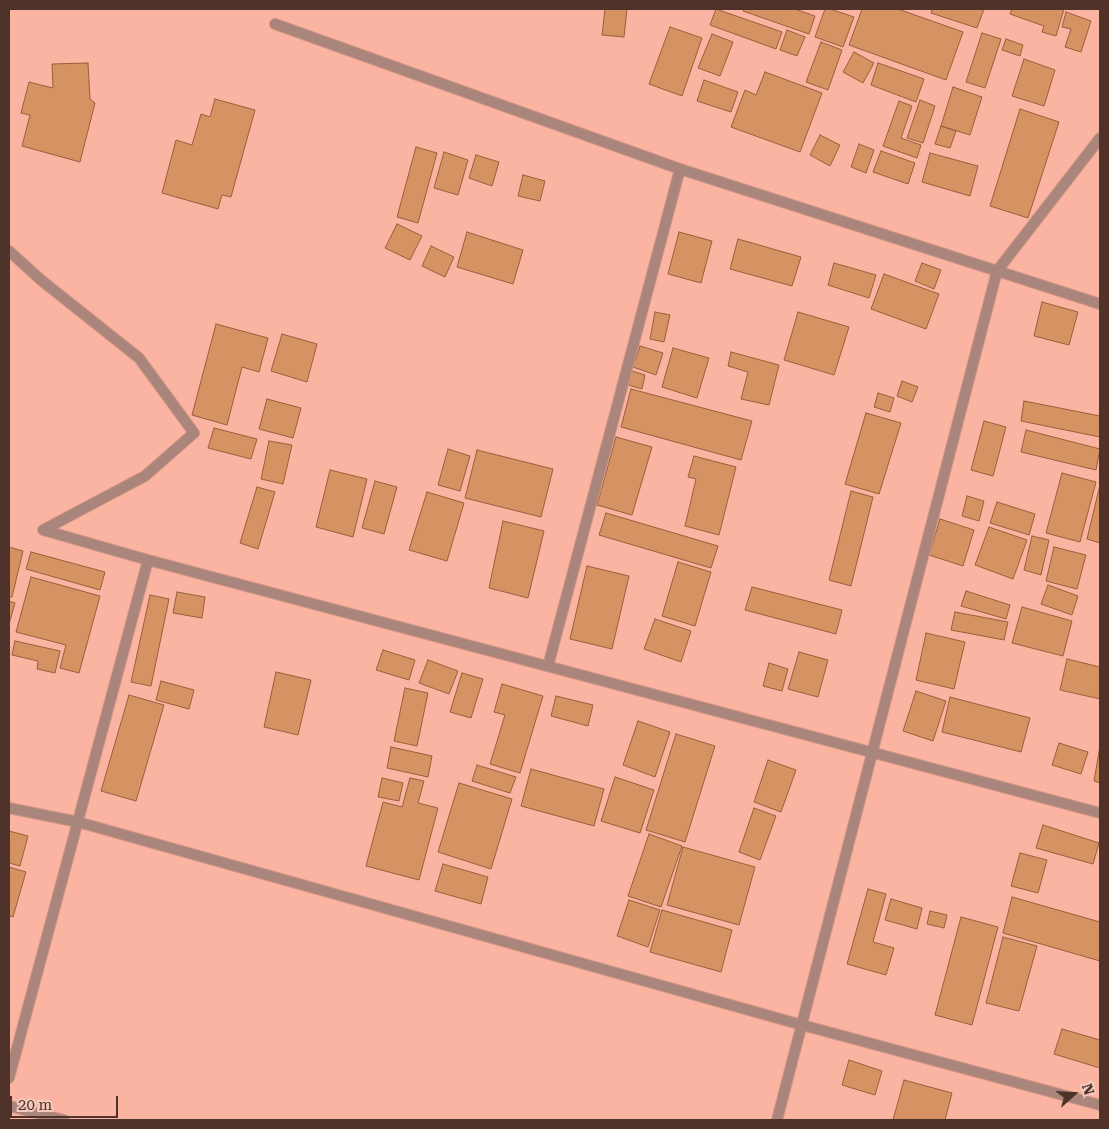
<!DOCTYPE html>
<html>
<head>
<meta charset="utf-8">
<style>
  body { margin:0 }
  #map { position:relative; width:1109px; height:1129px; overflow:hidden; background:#fbb4a1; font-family:"Roboto Serif",serif }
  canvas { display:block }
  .frame { position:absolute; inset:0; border:10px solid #4f322a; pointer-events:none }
  .north { position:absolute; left:1049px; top:1069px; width:50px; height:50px; -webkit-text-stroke:4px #f5c9bd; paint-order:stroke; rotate:71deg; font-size:14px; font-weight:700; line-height:20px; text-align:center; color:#4f322a }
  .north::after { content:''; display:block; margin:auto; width:18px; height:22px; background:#4f322a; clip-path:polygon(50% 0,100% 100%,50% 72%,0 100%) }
  .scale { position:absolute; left:10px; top:1096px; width:108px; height:22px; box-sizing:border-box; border:2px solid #4f322a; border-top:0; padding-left:6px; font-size:15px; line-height:18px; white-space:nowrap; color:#4f322a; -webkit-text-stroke:4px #f5c9bd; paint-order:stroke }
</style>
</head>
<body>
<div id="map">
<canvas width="1109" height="1129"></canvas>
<div class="frame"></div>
<div class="north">N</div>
<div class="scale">20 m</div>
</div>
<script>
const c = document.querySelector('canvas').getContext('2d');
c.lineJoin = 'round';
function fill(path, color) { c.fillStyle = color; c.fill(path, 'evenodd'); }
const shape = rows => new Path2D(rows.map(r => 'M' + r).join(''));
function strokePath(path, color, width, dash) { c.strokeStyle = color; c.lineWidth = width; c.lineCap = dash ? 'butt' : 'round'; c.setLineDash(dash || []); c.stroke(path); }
const building = shape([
  [605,9,627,9,624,37,602,35,605,9],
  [716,9,782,32,776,49,710,25,716,9],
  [744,9,795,9,815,16,809,34,743,11,744,9],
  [825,9,830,9,854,17,843,47,815,37,825,9],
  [862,9,898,9,963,32,946,80,849,45,862,9],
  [932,9,984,9,977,28,931,13,932,9],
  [1012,9,1064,9,1056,36,1042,32,1044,26,1010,14,1012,9],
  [1066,12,1091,21,1081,52,1065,47,1071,29,1062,27,1066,12],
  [670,27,702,38,682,96,649,84,670,27],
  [787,30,805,37,797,56,780,50,787,30],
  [982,33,1001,39,985,88,966,82,982,33],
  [712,34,733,42,720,76,698,68,712,34],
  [1006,39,1023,45,1020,56,1002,50,1006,39],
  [821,42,842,50,828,90,806,82,821,42],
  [854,52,874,63,863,83,843,72,854,52],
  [1024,59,1055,70,1044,106,1012,96,1024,59],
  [88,63,90,99,95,103,80,162,22,146,30,115,21,113,29,82,53,88,52,64,88,63],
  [878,63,924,79,916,102,871,85,878,63],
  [765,72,822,93,800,152,731,127,745,90,756,95,765,72],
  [704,80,738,92,731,112,697,101,704,80],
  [953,87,982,97,970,135,941,126,953,87],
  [215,99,255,110,231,197,222,195,218,209,162,193,176,140,192,145,201,114,210,117,215,99],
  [920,100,935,106,923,143,907,138,920,100],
  [899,101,912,106,901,138,921,145,917,158,883,146,899,101],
  [1020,109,1059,122,1028,218,990,206,1020,109],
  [941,126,956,131,950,148,935,144,941,126],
  [820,135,840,145,830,166,810,155,820,135],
  [859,144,874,150,866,173,851,167,859,144],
  [416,147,437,153,418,223,397,217,416,147],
  [881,151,915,163,908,184,873,172,881,151],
  [444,152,468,160,458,195,434,188,444,152],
  [930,153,978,166,970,196,922,182,930,153],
  [476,155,499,162,492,186,469,178,476,155],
  [523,175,545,181,540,201,518,196,523,175],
  [397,224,422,236,410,260,385,248,397,224],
  [467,232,523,250,513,284,457,267,467,232],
  [679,232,712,241,701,283,668,274,679,232],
  [738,239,801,257,792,286,730,269,738,239],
  [431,246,454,257,445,277,422,266,431,246],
  [834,263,876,275,869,298,828,285,834,263],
  [922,263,941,270,934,289,915,281,922,263],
  [884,274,939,294,926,329,871,309,884,274],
  [1042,302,1078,312,1069,345,1034,336,1042,302],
  [655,312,670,315,664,342,650,339,655,312],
  [798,312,849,327,834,375,784,360,798,312],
  [216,324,268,338,259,372,242,367,227,425,192,415,216,324],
  [282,334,317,344,307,382,271,371,282,334],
  [640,346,663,353,656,375,633,367,640,346],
  [673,348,709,358,697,398,662,387,673,348],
  [731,352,779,365,769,405,741,399,748,372,728,366,731,352],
  [629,370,645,375,642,389,625,384,629,370],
  [902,381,918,387,912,402,897,396,902,381],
  [631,389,752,421,741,460,621,427,631,389],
  [878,393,894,398,890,412,874,407,878,393],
  [267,399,301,408,293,438,259,429,267,399],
  [1024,401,1100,416,1100,437,1021,421,1024,401],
  [866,413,901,423,879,494,845,484,866,413],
  [984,421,1006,427,993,476,971,470,984,421],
  [214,428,257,439,251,459,208,448,214,428],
  [1026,430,1100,449,1096,470,1021,452,1026,430],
  [616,437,652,447,632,515,597,505,616,437],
  [269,441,292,445,283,484,261,479,269,441],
  [448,449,470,456,460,491,438,485,448,449],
  [477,450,553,469,541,517,465,498,477,450],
  [694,456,736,467,719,535,685,526,696,479,688,477,694,456],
  [330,470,367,479,353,537,316,527,330,470],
  [1062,473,1096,482,1080,542,1046,533,1062,473],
  [375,481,397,487,384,534,362,528,375,481],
  [1100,485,1100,543,1087,539,1100,485],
  [257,487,275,492,258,549,240,543,257,487],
  [851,491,873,497,851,586,829,580,851,491],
  [427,492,464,503,447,561,409,550,427,492],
  [967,496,984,501,979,521,962,516,967,496],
  [997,502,1035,514,1029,535,990,523,997,502],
  [606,513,718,546,711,568,599,535,606,513],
  [940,519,974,530,963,566,929,555,940,519],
  [503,521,544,531,528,598,489,588,503,521],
  [989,527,1027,540,1013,579,975,565,989,527],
  [1032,536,1049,540,1041,575,1024,570,1032,536],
  [9,547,23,551,12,597,9,597,9,547],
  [1054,547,1086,555,1077,589,1046,581,1054,547],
  [31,552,105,572,100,590,26,569,31,552],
  [678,562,711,572,695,626,662,616,678,562],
  [587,566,629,576,612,649,570,639,587,566],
  [31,577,100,596,79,673,60,668,66,645,16,632,31,577],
  [1048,585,1078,596,1072,615,1041,604,1048,585],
  [752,587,842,610,836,634,745,610,752,587],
  [966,591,1010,605,1006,619,961,606,966,591],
  [177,592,205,597,202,618,173,613,177,592],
  [150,595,169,599,151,686,131,682,150,595],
  [9,601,15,603,9,624,9,601],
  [1022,607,1072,621,1063,656,1012,643,1022,607],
  [955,612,1008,622,1004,640,951,630,955,612],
  [655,619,691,631,681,662,644,649,655,619],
  [926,633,965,642,954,689,916,680,926,633],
  [15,641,60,651,55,673,37,669,38,661,12,655,15,641],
  [383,650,415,660,409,680,376,670,383,650],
  [799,652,828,660,818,697,788,689,799,652],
  [1067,659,1100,667,1100,699,1060,690,1067,659],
  [428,660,458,671,449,694,419,683,428,660],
  [769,663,788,669,782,691,763,686,769,663],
  [276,672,311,680,298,735,264,727,276,672],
  [462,673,483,679,471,718,450,712,462,673],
  [161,681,194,690,189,709,156,700,161,681],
  [502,684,543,696,520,773,490,764,505,715,494,712,502,684],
  [405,688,428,693,417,746,394,741,405,688],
  [916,691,946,701,933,741,903,731,916,691],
  [129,695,164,705,136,801,101,791,129,695],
  [556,696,593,705,588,726,551,716,556,696],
  [950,697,1030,718,1021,752,942,732,950,697],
  [638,721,670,732,655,777,623,765,638,721],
  [676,734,715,746,685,842,646,830,676,734],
  [1059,743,1088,752,1081,774,1052,765,1059,743],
  [1100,746,1100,783,1094,781,1100,746],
  [391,747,432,756,428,777,387,768,391,747],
  [768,760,796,770,781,812,754,802,768,760],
  [477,765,516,777,510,793,472,781,477,765],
  [531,769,604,789,594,826,521,806,531,769],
  [615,777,654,790,640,833,601,821,615,777],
  [382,778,403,783,399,801,378,797,382,778],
  [410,778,424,781,418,803,438,808,419,880,366,866,383,802,402,807,410,778],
  [459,783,512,799,491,869,438,852,459,783],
  [754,808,776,816,760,860,739,852,754,808],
  [1043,825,1099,843,1093,864,1036,848,1043,825],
  [9,831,28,836,20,866,9,863,9,831],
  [649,834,682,846,661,907,628,896,649,834],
  [683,847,755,867,739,925,667,905,683,847],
  [1020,853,1047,860,1038,893,1011,886,1020,853],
  [443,864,488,877,481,904,435,891,443,864],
  [9,867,26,872,13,917,9,916,9,867],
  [868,889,886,894,873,942,894,948,886,975,847,964,868,889],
  [1012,897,1100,922,1100,961,1003,933,1012,897],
  [891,899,922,908,917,929,885,920,891,899],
  [629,900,660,910,648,947,617,936,629,900],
  [662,910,732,930,721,972,650,952,662,910],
  [930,911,947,915,944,928,927,924,930,911],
  [961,917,998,927,972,1025,935,1015,961,917],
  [1003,937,1037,946,1019,1011,986,1003,1003,937],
  [1062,1029,1100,1040,1100,1068,1054,1054,1062,1029],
  [849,1060,882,1071,875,1095,842,1085,849,1060],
  [904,1080,952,1093,945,1120,893,1120,904,1080]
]);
fill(building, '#d69263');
strokePath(building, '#96603a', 1);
const minor = shape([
  [275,24,680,169,1100,304],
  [9,251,41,280,139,358,194,433,145,476,43,530,148,560,1100,813],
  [548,666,680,169],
  [9,808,78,822,802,1025,1100,1105],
  [9,1078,148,560],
  [9,1106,64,1120],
  [777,1120,997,271,1100,138]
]);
strokePath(minor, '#d29584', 12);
strokePath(minor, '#a9857c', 10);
</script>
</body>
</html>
